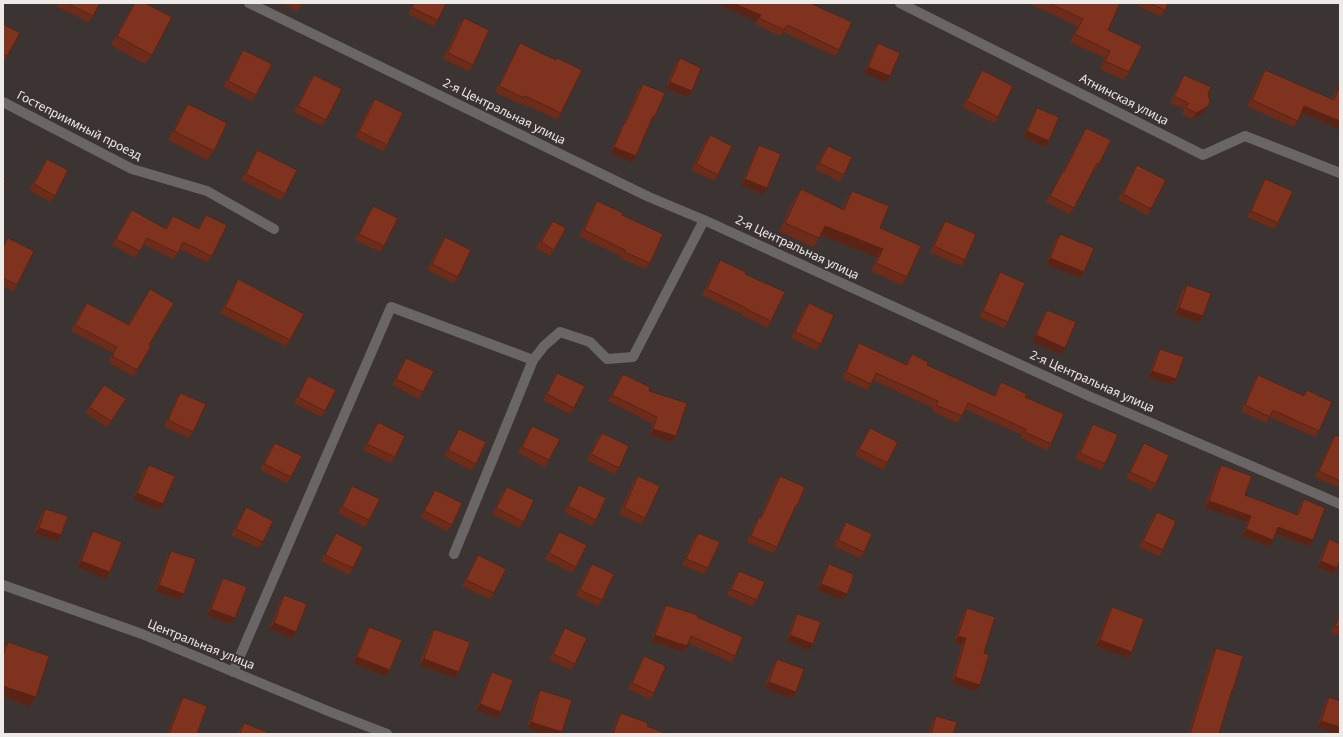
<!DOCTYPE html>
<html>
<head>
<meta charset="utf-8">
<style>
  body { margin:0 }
  #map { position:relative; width:1343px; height:737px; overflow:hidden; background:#3b3432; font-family:"Noto Sans",sans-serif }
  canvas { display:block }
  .frame { position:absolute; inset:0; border:4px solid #eeeae8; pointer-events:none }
</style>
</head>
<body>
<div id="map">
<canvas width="1343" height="737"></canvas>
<div class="frame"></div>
</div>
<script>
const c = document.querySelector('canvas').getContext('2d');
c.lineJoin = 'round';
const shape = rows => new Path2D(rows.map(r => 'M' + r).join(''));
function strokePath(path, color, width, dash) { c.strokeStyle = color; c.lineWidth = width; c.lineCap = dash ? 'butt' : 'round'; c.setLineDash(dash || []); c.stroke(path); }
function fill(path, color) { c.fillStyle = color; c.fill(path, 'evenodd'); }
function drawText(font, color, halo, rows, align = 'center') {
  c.font = font + ' "Noto Sans",sans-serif'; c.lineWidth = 4; c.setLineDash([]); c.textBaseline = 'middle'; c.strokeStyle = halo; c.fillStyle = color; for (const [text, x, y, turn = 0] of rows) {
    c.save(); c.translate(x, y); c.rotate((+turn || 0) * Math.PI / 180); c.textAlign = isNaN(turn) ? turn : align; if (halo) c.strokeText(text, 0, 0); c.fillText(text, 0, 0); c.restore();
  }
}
strokePath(shape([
  [249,3,649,197,704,220,1091,397,1340,504],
  [900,3,1203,155,1245,136,1340,173],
  [3,102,132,169,207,191,274,229],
  [533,360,544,346,560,332,590,342,607,359,633,357,704,220],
  [233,672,391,307,533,360,454,554]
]), '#6a6665', 10);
strokePath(shape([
  [3,585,142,634,328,711,387,734]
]), '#6a6665', 10);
fill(shape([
  [57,3,100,3,93,16,89,22,56,6,58,3],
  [134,3,145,3,152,55,145,64,111,45,131,8],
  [282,3,303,3,297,11],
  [413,3,446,3,438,20,433,26,408,14],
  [718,3,810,3,839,50,835,56,783,32,780,36,755,24,756,21,717,4],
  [1031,3,1120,3,1108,30,1129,72,1124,80,1100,69,1105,58,1070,42,1077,26,1030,4],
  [1139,3,1168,3,1165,10,1161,16,1138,6],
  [464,18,473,65,469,71,443,59,459,24],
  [3,24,7,56,3,62],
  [520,43,561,113,557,119,521,103,520,104,495,92,516,49],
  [878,43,890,76,886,82,864,73,874,49],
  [243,50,256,95,252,101,223,87,239,56],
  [680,58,692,91,687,97,665,88,675,65],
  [982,70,998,117,994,123,962,107,978,77],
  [1265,70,1332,99,1336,91,1340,85,1340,129,1301,113,1298,121,1293,127,1247,106,1261,76],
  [314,75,326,120,322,126,294,112,309,81],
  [1184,75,1208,93,1203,113,1192,119,1182,114,1184,109,1170,103,1180,81],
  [643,84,655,116,650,122,632,162,610,153,620,129,624,123,638,90],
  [375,99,387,145,383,151,355,137,370,105],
  [188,104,214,151,207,160,168,140,182,112],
  [1037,108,1045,147,1023,137,1033,114],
  [1086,128,1099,164,1095,170,1094,169,1074,208,1070,214,1046,202,1059,177,1063,171,1082,134],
  [710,135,718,175,714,181,691,170,705,141],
  [759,145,763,194,741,185,755,151],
  [828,146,844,175,839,181,815,169,823,152],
  [257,150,285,194,281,200,241,180,253,157],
  [47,159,55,196,50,202,29,190,43,165],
  [1137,165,1151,209,1147,215,1118,200,1133,171],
  [1265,179,1278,223,1274,229,1247,217,1261,185],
  [801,189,842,209,846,200,852,191,880,228,907,277,902,285,871,271,877,257,821,235,813,247,779,231,795,197],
  [597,201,622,215,650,263,646,269,620,258,621,256,579,236,593,207],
  [373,206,384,246,380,252,355,240,369,212],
  [132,210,165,228,168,222,173,216,198,229,202,221,206,215,212,256,207,262,180,249,173,259,143,244,135,258,112,245,127,216],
  [553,221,554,250,550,256,536,248,548,227],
  [945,221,965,260,961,266,930,252,941,227],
  [1060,234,1080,278,1046,264,1055,240],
  [445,237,458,277,454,283,427,270,440,244],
  [8,238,17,285,13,291,3,286,3,245],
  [720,260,771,321,767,327,741,315,742,314,702,295,716,266],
  [1000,272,1008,322,1004,328,979,317,996,278],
  [238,279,290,340,286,346,220,313,234,286],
  [1187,285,1203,316,1198,322,1174,314,1182,291],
  [150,289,149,345,137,370,133,376,108,362,113,353,71,331,82,309,87,303,128,324],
  [809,303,821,344,816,350,791,338,804,309],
  [1047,310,1061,354,1032,342,1043,316],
  [859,343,906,364,908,360,912,354,927,365,994,396,997,389,1001,382,1025,397,1051,444,1046,450,1021,438,1022,435,965,409,962,416,957,423,932,411,933,408,873,380,871,384,867,390,842,378,855,349],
  [1160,349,1172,385,1148,377,1156,355],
  [406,358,423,392,419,399,392,385,402,364],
  [557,373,574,408,570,414,543,400,553,379],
  [623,374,649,391,676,436,672,442,649,435,653,424,608,401,619,380],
  [1258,375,1303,396,1307,390,1319,431,1315,437,1270,417,1266,423,1241,411,1254,381],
  [308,376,325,411,321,417,294,403,304,382],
  [104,385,111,421,107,427,85,413],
  [180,393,193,432,189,438,164,427,176,399],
  [378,422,395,457,390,463,363,450,374,428],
  [1093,424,1105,464,1101,470,1075,459,1089,430],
  [532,426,549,460,545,467,518,453,528,432],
  [870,428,887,463,883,470,855,455,866,434],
  [459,429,476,464,471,470,444,456,455,435],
  [602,433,619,468,614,474,587,460,597,439],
  [1335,435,1340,437,1340,484,1337,487,1315,477,1331,441],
  [275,443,291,477,287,483,260,470,270,449],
  [1144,443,1156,484,1152,490,1126,478,1140,449],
  [149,465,163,504,159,510,133,499,144,471],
  [1221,465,1245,495,1296,515,1299,506,1304,499,1309,546,1275,534,1269,546,1242,536,1247,522,1204,507,1217,471],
  [638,476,645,518,641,524,619,514,633,482],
  [780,476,797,506,793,512,777,547,773,553,747,542,755,523,760,517,775,482],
  [579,485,596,520,592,526,564,512,575,491],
  [352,486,369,520,365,527,338,513,348,492],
  [507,487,524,522,519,528,492,514,502,493],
  [435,490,452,525,447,531,420,517,431,496],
  [246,507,263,542,259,548,231,535,242,514],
  [45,509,57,541,34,534,41,515],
  [1157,512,1163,550,1159,556,1139,547,1152,518],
  [846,522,864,552,860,558,834,546,842,528],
  [93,531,106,579,77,567,89,537],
  [559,532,576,567,572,573,545,559,555,538],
  [336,533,353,568,349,575,321,561,332,540],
  [698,533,708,568,704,574,682,565,693,539],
  [1329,539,1337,568,1333,574,1317,567,1325,546],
  [171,551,184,594,180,600,155,591,167,557],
  [478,555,494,593,490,599,462,586,474,561],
  [592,564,602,600,598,606,576,596,587,570],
  [829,564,843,600,817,590,825,570],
  [739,571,757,600,752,606,727,595,735,577],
  [223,578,235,618,230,624,207,615,219,584],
  [284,595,296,632,292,638,269,629,280,601],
  [666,605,697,617,735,656,731,662,688,643,687,646,683,652,651,641,662,611],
  [1112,607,1132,652,1128,658,1095,646,1108,613],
  [967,608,976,691,951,683,962,645,954,642,963,614],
  [1340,613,1340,636,1331,632],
  [797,614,809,650,786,641,793,620],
  [369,627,385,676,353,663,365,633],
  [565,628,575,664,571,670,549,660,561,634],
  [434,629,455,678,419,665,430,635],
  [8,642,36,697,29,706,3,697,3,649],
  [1216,648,1231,693,1219,734,1188,734,1212,654],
  [644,656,654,693,650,699,628,689,640,663],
  [777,659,792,698,764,688,773,665],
  [492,672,501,712,497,718,476,710,488,678],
  [540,690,572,700,527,728,536,697],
  [183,697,197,734,167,734,179,703],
  [1329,697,1340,701,1317,727,1325,703],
  [621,713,647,726,667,734,611,734,617,719],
  [936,716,953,734,928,734,932,722],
  [244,723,272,734,237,734]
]), '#6d2c1a');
fill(shape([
  [718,3,733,3,761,15,756,21,717,4],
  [868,67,890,76,886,82,864,73],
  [670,82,692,91,687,97,665,88],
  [1304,106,1340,121,1340,129,1300,112],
  [1207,107,1203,113,1192,119,1196,113],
  [1027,131,1049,141,1045,147,1023,137],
  [614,147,636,156,632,162,610,153],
  [745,179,767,188,763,194,741,185],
  [825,226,883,249,877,257,819,234],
  [1050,258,1084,272,1080,278,1046,264],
  [1179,308,1203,316,1198,322,1174,314],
  [1036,335,1065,348,1061,354,1032,342],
  [1152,371,1176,379,1172,385,1148,377],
  [653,429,676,436,672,442,649,435],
  [137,493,163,504,159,510,133,499],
  [1209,501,1251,516,1247,522,1204,507],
  [1278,527,1313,540,1309,546,1274,533],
  [39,528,61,535,57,541,34,534],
  [1246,529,1273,540,1269,546,1242,536],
  [81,561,110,572,106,579,77,567],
  [1321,561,1337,568,1333,574,1317,567],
  [821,584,847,594,843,600,817,590],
  [159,585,184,594,180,600,155,591],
  [211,609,235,618,230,624,207,615],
  [274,623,296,632,292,638,269,629],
  [655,635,687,646,683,652,651,641],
  [790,635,813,644,809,650,786,641],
  [958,636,966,638,962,645,954,642],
  [1100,640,1132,652,1128,658,1095,646],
  [357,657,390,670,385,676,353,663],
  [424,659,459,672,455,678,419,665],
  [955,677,980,685,976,691,951,683],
  [769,682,796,692,792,698,764,688],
  [3,686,36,697,29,706,3,697],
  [480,704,501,712,497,718,476,710],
  [1321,721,1340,727,1340,734,1337,734,1317,727],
  [531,722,562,732,561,734,546,734,527,728]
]), '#592415');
const building = shape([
  [67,3,100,3,93,16,67,3],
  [135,3,145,3,172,17,152,55,117,36,135,3],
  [414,3,446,3,438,20,412,8,414,3],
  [733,3,810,3,852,22,839,50,787,25,784,30,759,18,761,15,733,3],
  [1049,3,1120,3,1108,30,1142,46,1129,72,1105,61,1110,51,1075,34,1083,19,1049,3],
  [1149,3,1168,3,1165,10,1149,3],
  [464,18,489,30,473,65,448,53,464,18],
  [3,24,20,33,7,56,3,54,3,24],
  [520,43,556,60,557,58,582,70,561,113,525,96,524,98,499,86,520,43],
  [878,43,900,53,890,76,868,67,878,43],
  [243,50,272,64,256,95,228,81,243,50],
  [680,58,701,68,692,91,670,82,680,58],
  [982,70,1013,86,998,117,967,101,982,70],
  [1265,70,1334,100,1340,85,1340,121,1304,106,1298,121,1252,100,1265,70],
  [314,75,342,89,326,120,298,106,314,75],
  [1184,75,1211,87,1208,93,1210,102,1207,107,1196,113,1186,108,1188,103,1174,96,1184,75],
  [643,84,665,93,655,116,653,116,636,156,614,147,624,123,625,124,643,84],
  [375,99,403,113,387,145,359,131,375,99],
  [188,104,227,123,214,151,174,131,188,104],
  [1037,108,1059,117,1049,141,1027,131,1037,108],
  [1086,128,1111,140,1099,164,1097,163,1074,208,1050,196,1063,171,1064,172,1086,128],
  [710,135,732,146,718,175,696,164,710,135],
  [759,145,781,154,767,188,745,179,759,145],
  [828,146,852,157,844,175,819,163,828,146],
  [257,150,297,170,285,194,246,174,257,150],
  [47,159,68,170,55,196,34,184,47,159],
  [1137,165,1166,180,1151,209,1123,194,1137,165],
  [3,179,6,180,3,186,3,179],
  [1265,179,1293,191,1278,223,1251,211,1265,179],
  [801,189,844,210,852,191,889,206,880,228,921,246,907,277,876,263,883,249,825,226,819,238,785,223,801,189],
  [597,201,623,213,622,215,663,234,650,263,624,252,625,250,584,230,597,201],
  [373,206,398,218,384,246,359,234,373,206],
  [132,210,166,229,173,216,199,229,206,215,227,225,212,256,183,242,178,253,147,238,140,251,116,239,132,210],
  [553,221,566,228,554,250,541,242,553,221],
  [945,221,976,234,965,260,934,246,945,221],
  [1060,234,1094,248,1084,272,1050,258,1060,234],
  [445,237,471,250,458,277,432,264,445,237],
  [8,238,34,251,17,285,3,278,3,248,8,238],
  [720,260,746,272,745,274,785,292,771,321,746,309,746,308,707,289,720,260],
  [1000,272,1025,283,1008,322,983,311,1000,272],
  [238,279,304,314,290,340,225,307,238,279],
  [1187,285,1211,293,1203,316,1179,308,1187,285],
  [150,289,174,303,149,345,151,346,137,370,112,356,117,347,75,325,87,303,129,325,150,289],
  [809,303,834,315,821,344,795,332,809,303],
  [1047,310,1076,322,1065,348,1036,335,1047,310],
  [859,343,907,365,912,354,928,362,927,365,995,396,1001,382,1027,394,1025,397,1064,414,1051,444,1025,432,1026,429,968,403,962,416,936,405,938,401,876,373,871,384,846,372,859,343],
  [1160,349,1184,357,1176,379,1152,371,1160,349],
  [406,358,434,371,423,392,396,379,406,358],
  [557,373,585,386,574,408,547,394,557,373],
  [623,374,650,387,649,391,687,403,676,436,653,429,657,417,612,395,623,374],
  [1258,375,1304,396,1307,390,1332,402,1319,431,1273,410,1270,417,1245,405,1258,375],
  [308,376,336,390,325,411,298,397,308,376],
  [104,385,126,399,111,421,89,407,104,385],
  [180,393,206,404,193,432,168,420,180,393],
  [378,422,405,436,395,457,367,444,378,422],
  [1093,424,1118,435,1105,464,1080,453,1093,424],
  [532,426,560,439,549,460,522,447,532,426],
  [870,428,898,442,887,463,859,449,870,428],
  [459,429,486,442,476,464,448,450,459,429],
  [602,433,629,446,619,468,591,454,602,433],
  [1335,435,1340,437,1340,481,1319,471,1335,435],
  [275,443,302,456,291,477,264,464,275,443],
  [1144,443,1169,455,1156,484,1130,472,1144,443],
  [149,465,175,476,163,504,137,493,149,465],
  [1221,465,1252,476,1245,495,1298,515,1304,499,1325,508,1313,540,1278,527,1273,540,1246,529,1251,516,1209,501,1221,465],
  [638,476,660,486,645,518,624,508,638,476],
  [780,476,805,487,797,506,796,505,777,547,751,536,759,517,761,518,780,476],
  [579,485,606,498,596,520,568,506,579,485],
  [352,486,380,499,369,520,342,507,352,486],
  [507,487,534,500,524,522,496,508,507,487],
  [435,490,462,503,452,525,424,511,435,490],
  [246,507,273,521,263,542,236,529,246,507],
  [45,509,68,516,61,535,39,528,45,509],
  [1157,512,1176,521,1163,550,1143,541,1157,512],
  [846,522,872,534,864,552,838,540,846,522],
  [93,531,122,542,110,572,81,561,93,531],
  [559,532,587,545,576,567,549,553,559,532],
  [336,533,363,547,353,568,325,555,336,533],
  [698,533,720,542,708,568,686,559,698,533],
  [1329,539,1340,544,1340,560,1337,568,1321,561,1329,539],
  [171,551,196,559,184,594,159,585,171,551],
  [478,555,506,569,494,593,466,580,478,555],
  [592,564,614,574,602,600,580,590,592,564],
  [829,564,853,574,853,579,847,594,821,584,829,564],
  [739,571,765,582,757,600,731,589,739,571],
  [223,578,247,587,235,618,211,609,223,578],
  [284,595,307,604,296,632,274,623,284,595],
  [666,605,698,615,697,617,743,637,735,656,691,636,687,646,655,635,666,605],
  [1112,607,1144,619,1132,652,1100,640,1112,607],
  [967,608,995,617,984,653,989,655,980,685,955,677,966,638,958,636,967,608],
  [797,614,821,622,813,644,790,635,797,614],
  [1340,616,1340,628,1335,626,1340,616],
  [369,627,402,640,390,670,357,657,369,627],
  [565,628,587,638,575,664,553,654,565,628],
  [434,629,470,642,459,672,424,659,434,629],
  [8,642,49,656,36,697,3,686,3,656,8,642],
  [1216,648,1243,656,1233,690,1232,690,1219,734,1190,734,1216,648],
  [644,656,666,666,654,693,632,683,644,656],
  [777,659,804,669,796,692,769,682,777,659],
  [492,672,513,680,501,712,480,704,492,672],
  [540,690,572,700,562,732,531,722,540,690],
  [183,697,207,706,197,734,169,734,183,697],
  [1329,697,1340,701,1340,727,1321,721,1329,697],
  [621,713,648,723,647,726,667,734,613,734,621,713],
  [936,716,957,722,953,734,931,734,936,716],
  [244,723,272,734,240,734,244,723]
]);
fill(building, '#7f331e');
strokePath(building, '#592415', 1);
drawText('12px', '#eeeae8', '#3b3432', [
  ["Атнинская улица",1124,100,27],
  ["2-я Центральная улица",504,112,26],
  ["Гостеприимный проезд",79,126,27],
  ["2-я Центральная улица",797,248,25],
  ["2-я Центральная улица",1092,382,24],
  ["Центральная улица",201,645,22]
]);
</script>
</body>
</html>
